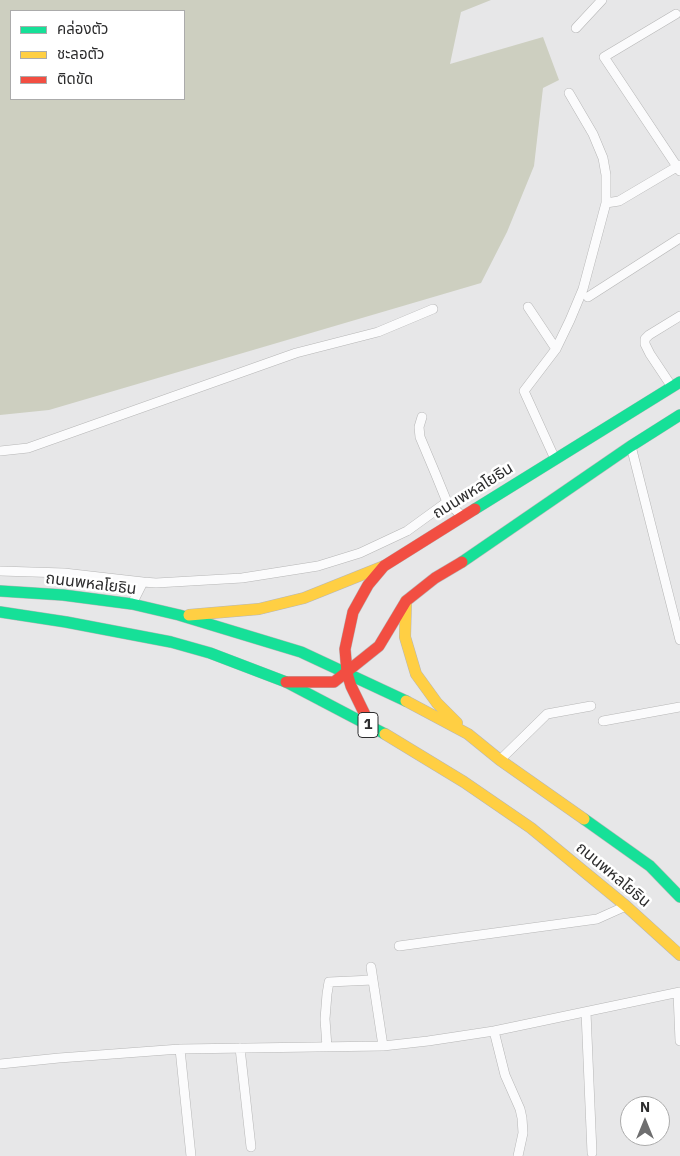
<!DOCTYPE html>
<html>
<head>
<meta charset="utf-8">
<style>
  body { margin:0 }
  #map { position:relative; width:680px; height:1156px; overflow:hidden; background:#e7e7e8; font-family:"IBM Plex Sans","Noto Sans Thai",sans-serif }
  canvas { display:block }
  .legend { position:absolute; left:10px; top:10px; width:175px; height:90px; box-sizing:border-box; background:#fff; border:1px solid #ababab; margin:0; padding:6px 9px; list-style:none; font-size:15px; color:#2d2d2e }
  .legend li { display:flex; align-items:center; gap:10px; height:25px }
  .legend b { width:25px; border:1px solid #ababab }
  .north { position:absolute; left:620px; top:1096px; width:50px; height:50px; box-sizing:border-box; background:#fff; border:1px solid #ababab; border-radius:50%; rotate:0deg; font-size:14px; font-weight:700; line-height:20px; text-align:center; color:#2d2d2e }
  .north::after { content:''; display:block; margin:auto; width:18px; height:22px; background:#6e6e6f; clip-path:polygon(50% 0,100% 100%,50% 72%,0 100%) }
</style>
</head>
<body>
<div id="map">
<canvas width="680" height="1156"></canvas>
<ul class="legend">
<li><b style="height:6px;background:#16e098"></b>คล่องตัว</li>
<li><b style="height:6px;background:#ffcf43"></b>ชะลอตัว</li>
<li><b style="height:6px;background:#f24e42"></b>ติดขัด</li>
</ul>
<div class="north">N</div>
</div>
<script>
const c = document.querySelector('canvas').getContext('2d');
c.lineJoin = 'round';
function fill(path, color) { c.fillStyle = color; c.fill(path, 'evenodd'); }
const shape = rows => new Path2D(rows.map(r => 'M' + r).join(''));
function strokePath(path, color, width, dash) { c.strokeStyle = color; c.lineWidth = width; c.lineCap = dash ? 'butt' : 'round'; c.setLineDash(dash || []); c.stroke(path); }
function drawText(font, color, halo, rows, align = 'center') {
  c.font = font + ' "IBM Plex Sans","Noto Sans Thai",sans-serif'; c.lineWidth = 5; c.setLineDash([]); c.textBaseline = 'middle'; c.strokeStyle = halo; c.fillStyle = color; for (const [text, x, y, turn = 0] of rows) {
    c.save(); c.translate(x, y); c.rotate((+turn || 0) * Math.PI / 180); c.textAlign = isNaN(turn) ? turn : align; if (halo) c.strokeText(text, 0, 0); c.fillText(text, 0, 0); c.restore();
  }
}
fill(shape([
  [0,0,491,0,461,12,450,64,543,37,559,80,543,88,534,166,507,232,481,283,49,410,0,415],
  [11,11,184,11,184,99,11,99]
]), '#cdcfc0');
const street = shape([
  [676,14,604,57,680,171],
  [576,28,602,0],
  [606,203,619,201,680,165],
  [588,297,680,238],
  [528,307,556,349],
  [672,387,650,354,645,344,645,339,649,335,680,316],
  [422,417,419,427,420,437,436,475,447,502,462,516],
  [631,446,680,640],
  [0,451,28,448,296,353,378,332,433,309],
  [555,459,524,391,556,349,570,320,583,289,606,203,606,175,603,158,593,134,569,93],
  [0,571,64,573,143,582],
  [132,604,143,582,156,583,242,578,318,566,360,553,407,531,447,502],
  [603,721,680,707],
  [500,760,547,714,591,706],
  [399,946,597,919,626,906],
  [371,967,383,1046],
  [678,993,680,1041],
  [586,1012,592,1153],
  [494,1031,505,1075,520,1109,522,1118,523,1133,518,1156],
  [327,1047,325,1019,327,994,329,982,373,980],
  [240,1048,251,1147],
  [180,1049,191,1156],
  [0,1064,59,1058,180,1049,383,1046,428,1041,494,1031,680,992]
]);
const fast = shape([
  [475,509,680,382],
  [462,562,631,446,680,415],
  [0,591,63,595,132,604,179,615,301,652,406,701],
  [0,612,66,622,171,642,210,653,286,682,385,734],
  [584,819,650,866,680,897]
]);
const slow = shape([
  [406,601,405,637,416,674,437,703,457,723],
  [189,615,259,609,304,598,384,566],
  [406,701,468,734,500,760,584,819],
  [385,734,464,782,531,828,626,906,680,955]
]);
const jam = shape([
  [286,682,334,682,379,646,406,601,435,578,462,562],
  [371,727,351,686,347,673,345,649,353,612,368,585,384,566,475,509]
]);
strokePath(street, '#b6b6b6', 10);
strokePath(fast, '#b6b6b6', 12);
strokePath(slow, '#b6b6b6', 12);
strokePath(jam, '#b6b6b6', 12);
strokePath(street, '#fbfbfc', 9);
strokePath(fast, '#16e098', 11);
strokePath(slow, '#ffcf43', 11);
strokePath(jam, '#f24e42', 11);
for (const [x, y, w] of [
  [368,725,20]
]) { const box = new Path2D(); box.roundRect(x - w / 2, y - 12.5, w, 25, 4); c.fillStyle = '#fff'; c.fill(box); strokePath(box, '#2d2d2e', 1); }
drawText('bold 15px', '#2d2d2e', null, [
  ["1",368,725]
]);
drawText('16px', '#2d2d2e', '#fff', [
  ["ถนนพหลโยธิน",473,491,-32],
  ["ถนนพหลโยธิน",91,584,7],
  ["ถนนพหลโยธิน",613,875,40]
]);
</script>
</body>
</html>
